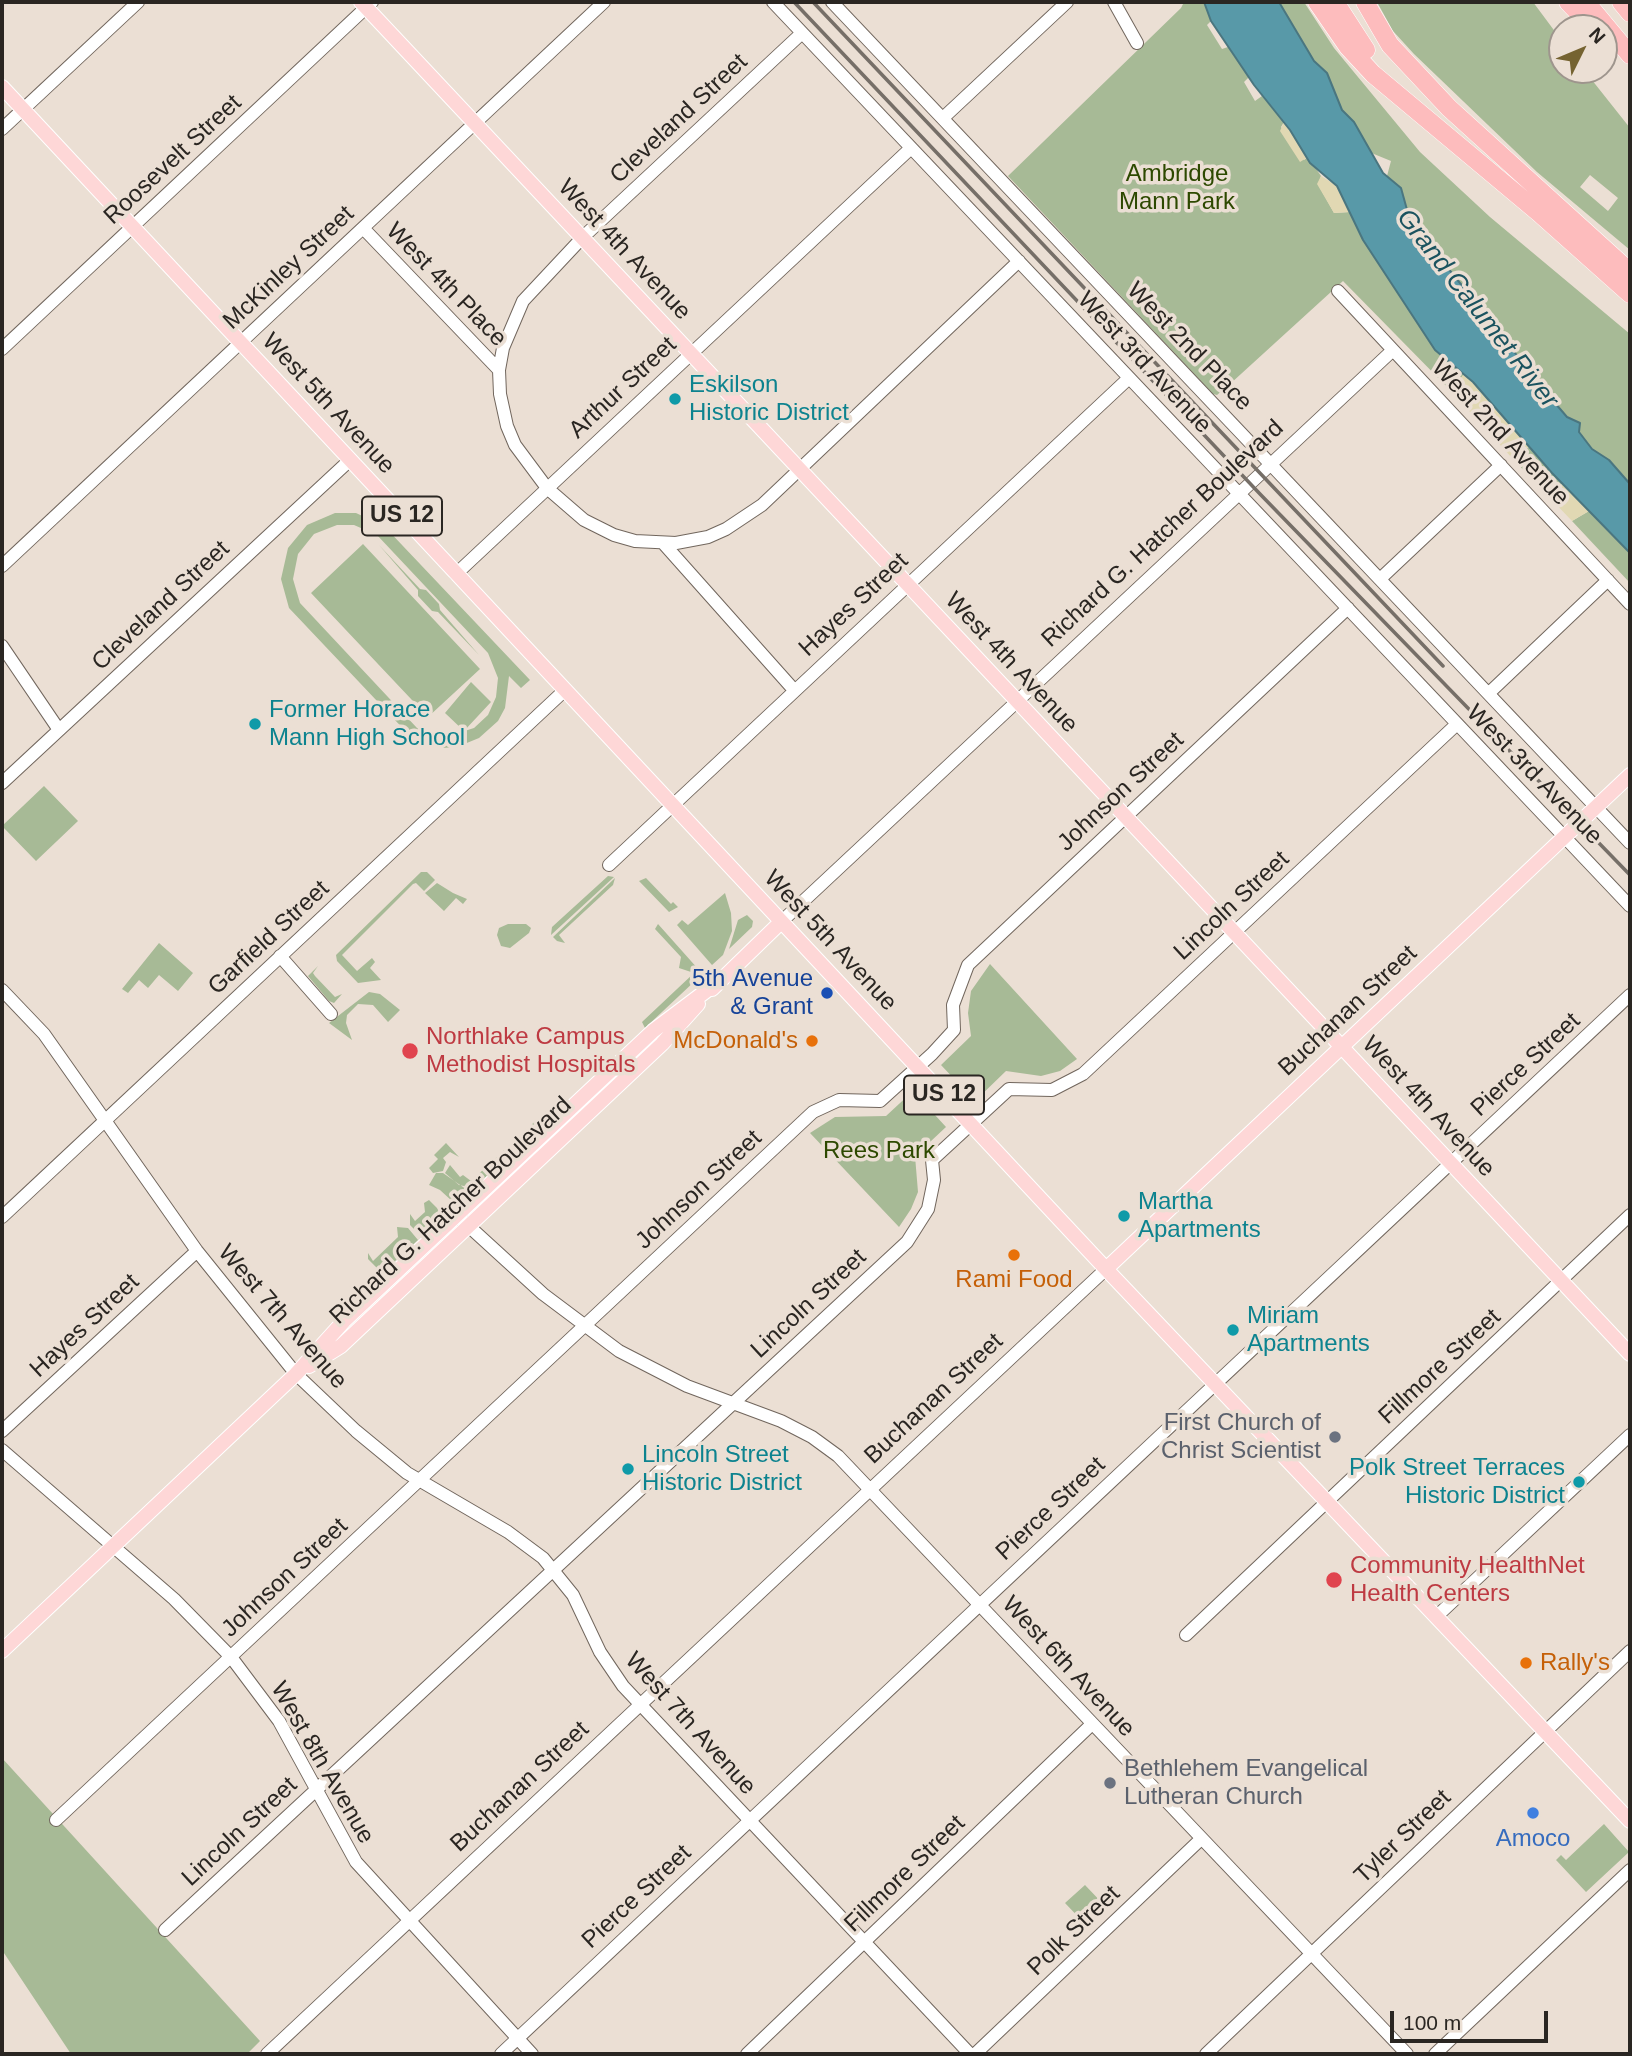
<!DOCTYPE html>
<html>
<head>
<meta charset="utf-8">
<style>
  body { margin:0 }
  #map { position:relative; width:1632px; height:2056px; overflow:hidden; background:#ebdfd4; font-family:Arial,sans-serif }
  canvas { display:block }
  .frame { position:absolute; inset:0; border:4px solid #2a2622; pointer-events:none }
  .north { position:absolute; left:1548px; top:14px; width:70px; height:70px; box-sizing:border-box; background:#ebdfd4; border:2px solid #9e958d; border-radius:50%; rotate:47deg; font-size:19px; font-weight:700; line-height:28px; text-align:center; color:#2a2622 }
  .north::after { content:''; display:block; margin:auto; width:24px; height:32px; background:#756331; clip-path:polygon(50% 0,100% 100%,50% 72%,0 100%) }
  .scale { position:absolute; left:1390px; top:2011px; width:158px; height:32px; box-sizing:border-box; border:4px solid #2a2622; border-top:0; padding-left:9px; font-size:21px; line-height:24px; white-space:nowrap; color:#2a2622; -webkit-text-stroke:5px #ebdfd4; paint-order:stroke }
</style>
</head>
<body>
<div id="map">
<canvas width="1632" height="2056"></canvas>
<div class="frame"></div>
<div class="north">N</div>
<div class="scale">100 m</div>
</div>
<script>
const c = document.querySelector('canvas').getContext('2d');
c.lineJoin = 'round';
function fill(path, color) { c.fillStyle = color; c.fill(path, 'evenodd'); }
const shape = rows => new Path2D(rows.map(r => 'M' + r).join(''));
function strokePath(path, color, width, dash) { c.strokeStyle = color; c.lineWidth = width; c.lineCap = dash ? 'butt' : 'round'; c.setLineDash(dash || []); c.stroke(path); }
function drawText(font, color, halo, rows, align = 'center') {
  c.font = font + ' Arial,sans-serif'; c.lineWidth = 7; c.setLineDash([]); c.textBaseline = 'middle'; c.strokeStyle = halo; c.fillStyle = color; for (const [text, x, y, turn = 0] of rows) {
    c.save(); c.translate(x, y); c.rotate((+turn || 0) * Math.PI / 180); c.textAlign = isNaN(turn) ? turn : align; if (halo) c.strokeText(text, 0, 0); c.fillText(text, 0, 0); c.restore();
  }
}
fill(shape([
  [1184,2,1204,2,1211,21,1207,25,1222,49,1228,47,1249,77,1244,82,1255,101,1262,96,1284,122,1281,127,1304,160,1308,157,1321,176,1318,184,1334,213,1350,212,1363,240,1435,350,1464,374,1451,391,1343,281,1230,384,1217,395,1213,394,1008,176,1181,8],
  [1279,2,1304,2,1334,48,1420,152,1490,217,1630,334,1630,484,1609,460,1592,449,1579,432,1579,424,1567,417,1549,396,1474,301,1470,289,1464,288,1417,230,1409,217,1401,188,1387,176,1391,161,1369,152,1354,122,1342,110,1327,73,1314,61],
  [1377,2,1533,2,1562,41,1562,70,1584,70,1630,128,1630,250,1537,172,1414,54,1393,31],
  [1590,175,1618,198,1608,211,1580,187],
  [1529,447,1562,483,1551,499,1512,458],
  [1589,511,1630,553,1630,583,1572,521],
  [335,513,356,513,384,526,530,680,521,688,509,676,505,708,498,721,479,738,457,747,442,748,412,738,289,608,281,579,288,548,307,525],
  [337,525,354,525,377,535,488,653,498,678,496,697,488,715,474,728,449,736,429,734,417,728,300,603,293,579,298,554,314,534],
  [363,544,480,669,428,717,311,593],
  [379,545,420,589,426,590,439,604,440,610,479,655,438,612,432,611,418,596,418,590],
  [471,682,491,702,464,731,445,713],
  [44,786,78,821,36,861,2,826],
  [421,872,427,872,435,880,424,891,416,883,413,884,342,955,357,971,372,958,375,962,370,968,381,980,358,983,337,961,336,955],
  [608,876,614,877,551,935,552,927],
  [615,878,613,885,559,935,565,943,557,941,553,937],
  [646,878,671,904,673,902,678,907,669,912,639,881],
  [437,883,453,893,467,899,463,904,456,898,444,911,425,893],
  [725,893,731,913,732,931,723,955,712,965,677,925,682,920,688,925],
  [747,915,753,921,752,927,729,949,738,920],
  [508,924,526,924,531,928,529,933,510,948,501,946,497,935,499,928],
  [658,924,699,970,696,980,645,1028,642,1022,694,973,679,968,681,957,655,929],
  [159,943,193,973,178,991,159,975,148,988,139,980,128,993,122,989],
  [990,964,1077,1059,1060,1071,1041,1076,1006,1071,975,1101,941,1065,971,1036,968,1013,971,991],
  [318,966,313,973,315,976,335,997,342,994,334,1003,329,1001,308,976],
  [369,992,380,994,400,1010,388,1022,373,1005,358,1004,347,1015,346,1023,352,1040,329,1023],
  [913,1091,946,1127,915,1156,918,1192,911,1209,899,1227,810,1133,835,1117,886,1116],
  [557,1101,561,1106,526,1140,521,1140,521,1144,474,1188,459,1185,445,1173,450,1165,460,1177,463,1175,471,1181],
  [446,1143,459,1157,450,1152,443,1158,446,1162,443,1171,433,1173,429,1168,438,1159,434,1155],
  [436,1173,443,1173,470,1192,460,1201,452,1201,440,1190,429,1185],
  [429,1200,440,1211,436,1223,421,1236,410,1225,410,1214,415,1221,425,1212,424,1203],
  [397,1227,408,1228,418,1240,382,1273,368,1259,368,1253,373,1261,398,1237],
  [2,1758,260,2041,247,2054,71,2054,2,1950],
  [1604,1824,1629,1852,1586,1892,1556,1860,1561,1855,1566,1860],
  [1085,1885,1105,1906,1085,1924,1065,1903]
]), '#a7ba96');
fill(shape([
  [1284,122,1308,157,1300,162,1280,131],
  [1321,176,1337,186,1350,212,1334,213,1317,184],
  [1464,374,1492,401,1529,447,1512,458,1451,391],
  [1562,483,1589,511,1572,521,1551,499]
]), '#e1d8b3');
const water = shape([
  [1204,2,1279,2,1314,61,1327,73,1342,110,1354,122,1383,173,1401,188,1409,217,1417,230,1464,288,1470,289,1474,301,1549,396,1567,417,1580,423,1579,432,1592,449,1609,460,1630,484,1630,553,1552,473,1473,382,1435,350,1363,240,1337,186,1310,163,1290,130,1254,85,1211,21,1204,2]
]);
fill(water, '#5899a8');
strokePath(water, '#4a7680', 2);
const minor = shape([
  [773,2,1630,906],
  [832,2,1630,843],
  [1114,2,1137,43],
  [802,33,582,238,523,301,503,348,499,370,500,394,507,426,515,445,547,488,584,520,614,535,635,541,676,543,708,537,726,529,762,505,1019,261],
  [943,118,1067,2],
  [2,129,138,2],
  [363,228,499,370],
  [1338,291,1630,604],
  [2,349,372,2],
  [664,544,794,690],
  [2,566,604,2],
  [456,574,911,148],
  [1380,579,1501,465],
  [2,646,59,730],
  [1489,693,1608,580],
  [2,783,350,460],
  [609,865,1129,378],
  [781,922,1393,350],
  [280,956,331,1014],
  [2,990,44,1034,197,1251,296,1374,356,1431,407,1473,508,1532,543,1558,573,1595,600,1652,623,1686,970,2054],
  [2,1217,565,690],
  [462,1220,543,1294,619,1351,687,1386,781,1421,812,1437,838,1456,1407,2054],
  [2,1431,197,1251],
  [2,1450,174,1599,231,1657,279,1721,356,1862,532,2054],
  [1437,1616,1630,1435],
  [1186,1635,1630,1215],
  [56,1820,813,1112,839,1100,880,1101,932,1054,954,1030,953,1005,968,965,1348,608],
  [165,1930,907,1242,928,1209,934,1180,932,1160,1009,1089,1052,1090,1083,1074,1457,724],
  [267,2054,1106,1269],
  [501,2054,1630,995],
  [747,2054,1092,1724],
  [975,2054,1201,1839],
  [1206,2054,1630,1651],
  [1435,2054,1630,1870]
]);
const major = shape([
  [361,2,1630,1354],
  [2,87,1106,1269,1630,1821],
  [712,989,781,922],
  [1106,1269,1630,775],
  [309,1366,341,1346,662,1044,698,1004],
  [2,1651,296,1374,344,1321,653,1031,718,982]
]);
const highway = shape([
  [1317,2,1348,47,1373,74,1538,212,1630,294],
  [1335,2,1366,50],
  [1365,2,1390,45,1449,108,1630,272],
  [1568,2,1593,28],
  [1586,2,1630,55],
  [1621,2,1630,13]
]);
strokePath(minor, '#71665d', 14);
strokePath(major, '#fff', 16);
strokePath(highway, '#fff', 19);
strokePath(minor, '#fff', 12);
strokePath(major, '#fed7d7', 14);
strokePath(highway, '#fdbcbd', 18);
strokePath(shape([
  [794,2,1260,494,1630,875],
  [813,2,1443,666]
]), '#766f68', 3.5);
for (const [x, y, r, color] of [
  [675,399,7,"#0f9aa8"],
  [255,724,7,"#0f9aa8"],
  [827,993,7,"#1a4fb4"],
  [812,1041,7,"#e8710a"],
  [410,1051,9,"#e0444e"],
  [1124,1216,7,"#0f9aa8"],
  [1014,1255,7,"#e8710a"],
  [1233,1330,7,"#0f9aa8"],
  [1335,1437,7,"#6b7280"],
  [628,1469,7,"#0f9aa8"],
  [1579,1482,7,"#0f9aa8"],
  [1334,1580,9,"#e0444e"],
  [1526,1663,7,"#e8710a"],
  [1110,1783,7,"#6b7280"],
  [1533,1813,7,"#3f7fe0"]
]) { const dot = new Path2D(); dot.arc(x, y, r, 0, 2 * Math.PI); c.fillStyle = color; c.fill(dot); strokePath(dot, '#ebdfd4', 2.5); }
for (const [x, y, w] of [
  [402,516,80],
  [944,1095,80]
]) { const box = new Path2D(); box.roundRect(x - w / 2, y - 19.5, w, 39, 5); c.fillStyle = '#ebdfd4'; c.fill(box); strokePath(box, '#2a2622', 2); }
drawText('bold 23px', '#2a2622', null, [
  ["US 12",402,516],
  ["US 12",944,1095]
]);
drawText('24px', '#2a2622', '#ebdfd4', [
  ["Cleveland Street",679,119,-43],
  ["Roosevelt Street",173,160,-43],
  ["West 4th Avenue",624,250,47],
  ["McKinley Street",289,268,-43],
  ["West 4th Place",446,285,46],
  ["West 2nd Place",1189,347,46],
  ["West 3rd Avenue",1144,363,47],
  ["Arthur Street",623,388,-43],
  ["West 5th Avenue",328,404,47],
  ["West 2nd Avenue",1500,433,47],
  ["Richard G. Hatcher Boulevard",1163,534,-43],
  ["Hayes Street",854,605,-43],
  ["Cleveland Street",161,606,-43],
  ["West 4th Avenue",1011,663,47],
  ["West 3rd Avenue",1534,775,46],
  ["Johnson Street",1121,792,-43],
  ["Lincoln Street",1232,906,-43],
  ["Garfield Street",269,938,-43],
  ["West 5th Avenue",830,941,47],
  ["Buchanan Street",1348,1011,-43],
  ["Pierce Street",1526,1065,-43],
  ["West 4th Avenue",1428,1107,47],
  ["Johnson Street",699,1190,-43],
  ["Richard G. Hatcher Boulevard",451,1211,-43],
  ["Lincoln Street",809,1304,-43],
  ["West 7th Avenue",282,1317,49],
  ["Hayes Street",85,1326,-43],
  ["Fillmore Street",1440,1367,-43],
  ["Buchanan Street",934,1399,-43],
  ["Pierce Street",1051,1509,-43],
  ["Johnson Street",285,1578,-43],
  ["West 6th Avenue",1068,1667,47],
  ["West 7th Avenue",690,1724,48],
  ["West 8th Avenue",322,1763,60],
  ["Buchanan Street",520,1787,-43],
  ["Lincoln Street",240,1832,-43],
  ["Tyler Street",1403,1837,-44],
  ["Fillmore Street",905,1874,-44],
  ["Pierce Street",637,1897,-43],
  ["Polk Street",1074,1931,-44]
]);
drawText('24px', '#2d4900', '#ebdfd4', [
  ["Ambridge",1177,174],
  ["Mann Park",1177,202],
  ["Rees Park",879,1151]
]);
drawText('24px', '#0d838f', '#ebdfd4', [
  ["Eskilson",689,385],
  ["Historic District",689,413],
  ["Former Horace",269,710],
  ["Mann High School",269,738],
  ["Martha",1138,1202],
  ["Apartments",1138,1230],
  ["Miriam",1247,1316],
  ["Apartments",1247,1344],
  ["Lincoln Street",642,1455],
  ["Historic District",642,1483],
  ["Polk Street Terraces",1565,1468,"right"],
  ["Historic District",1565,1496,"right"]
], 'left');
drawText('24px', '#164399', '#ebdfd4', [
  ["5th Avenue",813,979],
  ["& Grant",813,1007]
], 'right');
drawText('24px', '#be3a42', '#ebdfd4', [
  ["Northlake Campus",426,1037],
  ["Methodist Hospitals",426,1065],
  ["Community HealthNet",1350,1566],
  ["Health Centers",1350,1594]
], 'left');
drawText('24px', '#c56008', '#ebdfd4', [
  ["McDonald's",798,1041],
  ["Rami Food",1014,1280,"center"],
  ["Rally's",1540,1663,"left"]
], 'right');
drawText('24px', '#5b616d', '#ebdfd4', [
  ["First Church of",1321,1423],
  ["Christ Scientist",1321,1451],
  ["Bethlehem Evangelical",1124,1769,"left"],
  ["Lutheran Church",1124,1797,"left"]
], 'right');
drawText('24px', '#366cbe', '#ebdfd4', [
  ["Amoco",1533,1839]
]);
drawText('italic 26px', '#1b535f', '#ebdfd4', [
  ["Grand Calumet River",1477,309,52]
]);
</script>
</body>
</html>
